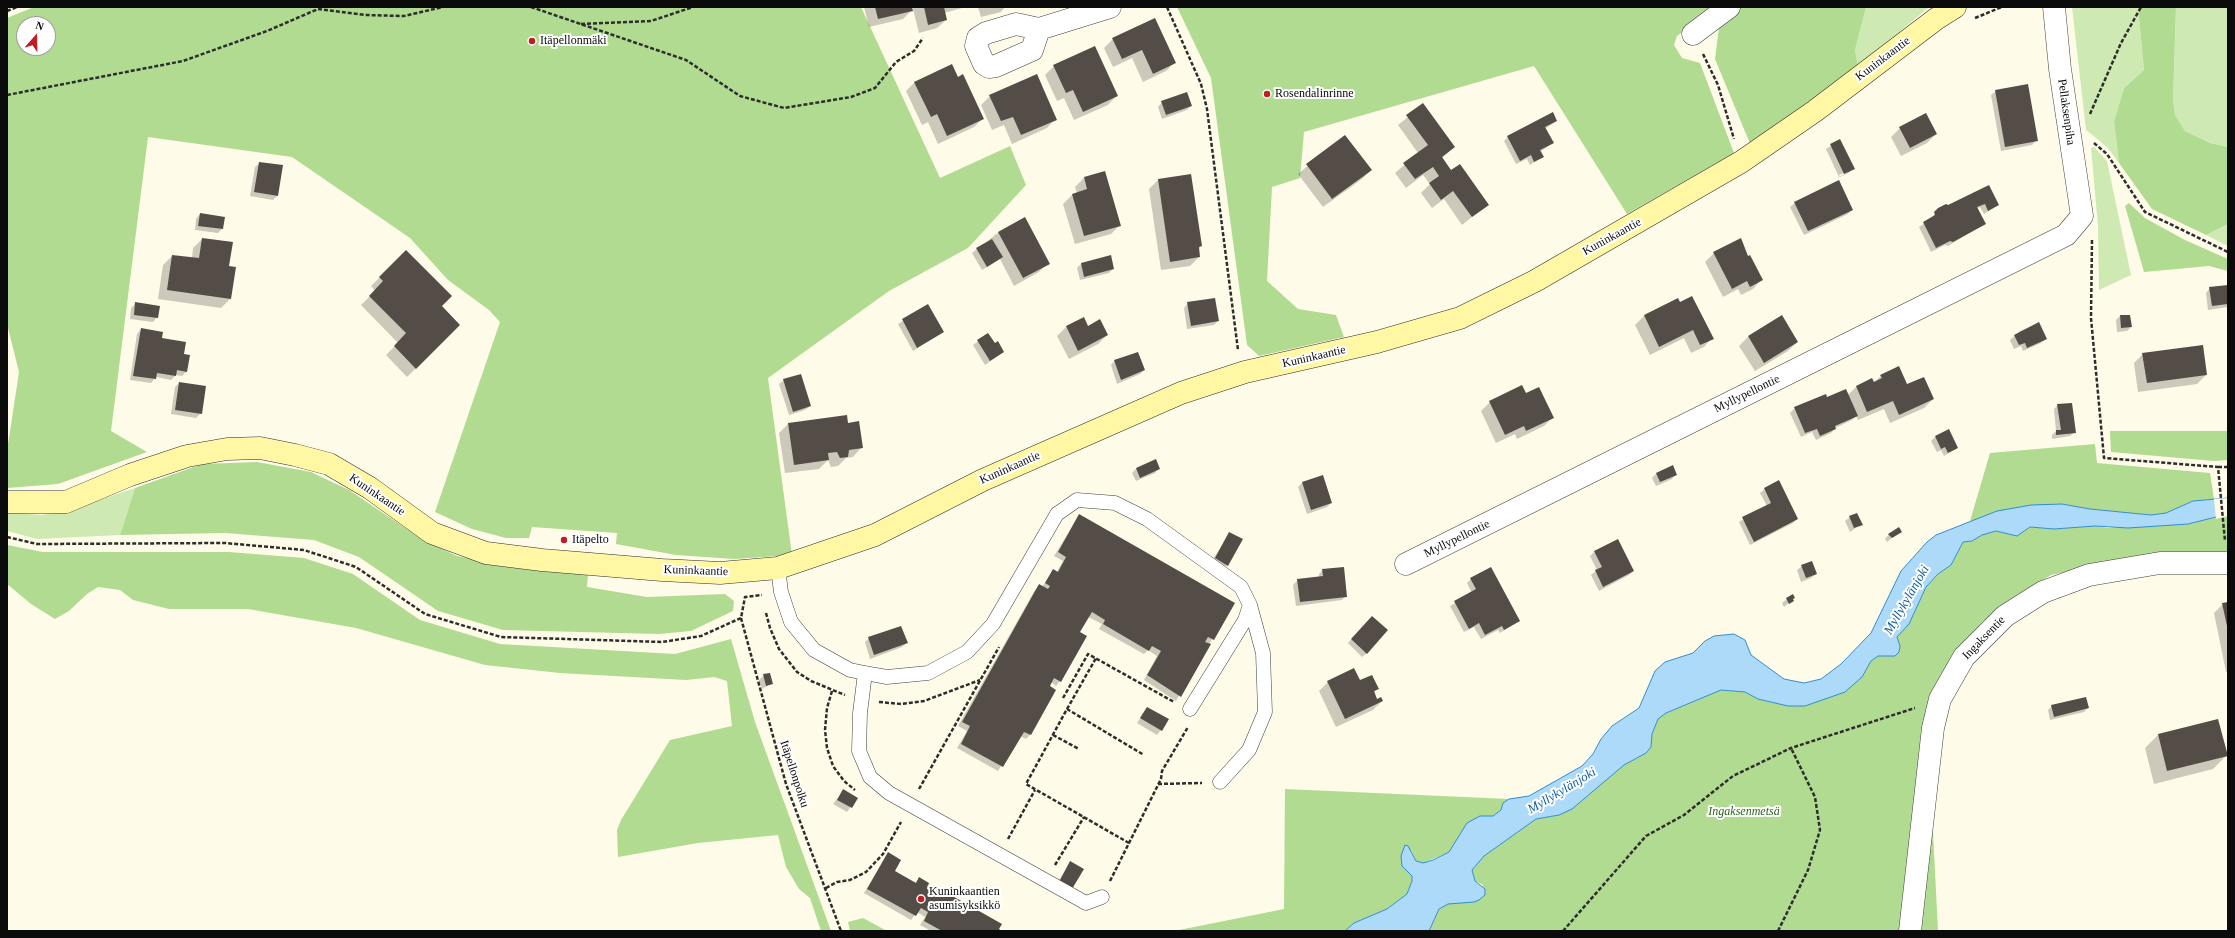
<!DOCTYPE html>
<html>
<head>
<meta charset="utf-8">
<style>
  body { margin:0 }
  #map { position:relative; width:2235px; height:938px; overflow:hidden; background:#fffbe9; font-family:Georgia,serif }
  canvas { display:block }
  .frame { position:absolute; inset:0; border:8px solid #0b0b0b; pointer-events:none }
  .north { position:absolute; left:16px; top:16px; width:40px; height:40px; box-sizing:border-box; background:#fff; border:1px solid #9d9d9d; border-radius:50%; rotate:20deg; font-size:11px; font-weight:700; line-height:16px; text-align:center; color:#0b0b0b }
  .north::after { content:''; display:block; margin:auto; width:14px; height:18px; background:#bf1f23; clip-path:polygon(50% 0,100% 100%,50% 72%,0 100%) }
</style>
</head>
<body>
<div id="map">
<canvas width="2235" height="938"></canvas>
<div class="frame"></div>
<div class="north">N</div>
</div>
<script>
const c = document.querySelector('canvas').getContext('2d');
c.lineJoin = 'round';
function fill(path, color) { c.fillStyle = color; c.fill(path, 'evenodd'); }
const shape = rows => new Path2D(rows.map(r => 'M' + r).join(''));
function strokePath(path, color, width, dash) { c.strokeStyle = color; c.lineWidth = width; c.lineCap = dash ? 'butt' : 'round'; c.setLineDash(dash || []); c.stroke(path); }
function drawText(font, color, halo, rows, align = 'center') {
  c.font = font + ' Georgia,serif'; c.lineWidth = 4; c.setLineDash([]); c.textBaseline = 'middle'; c.strokeStyle = halo; c.fillStyle = color; for (const [text, x, y, turn = 0] of rows) {
    c.save(); c.translate(x, y); c.rotate((+turn || 0) * Math.PI / 180); c.textAlign = isNaN(turn) ? turn : align; if (halo) c.strokeText(text, 0, 0); c.fillText(text, 0, 0); c.restore();
  }
}
fill(shape([
  [1866,7,1929,7,1858,67,1855,50],
  [2072,7,2138,7,2144,70,2124,88,2114,121,2119,163,2107,147,2086,130],
  [2176,7,2228,7,2228,147,2210,143,2185,131,2175,115,2173,100],
  [2094,147,2107,161,2131,275,2099,290,2098,226,2091,148],
  [2228,224,2228,246,2206,235],
  [135,488,120,535,37,539,7,531,7,512,41,515,67,511]
]), '#ceeab2');
fill(shape([
  [34,7,861,7,940,178,1010,146,1026,185,968,248,889,291,768,378,792,555,734,559,676,555,616,544,617,533,532,527,529,538,506,538,472,529,435,512,500,322,489,310,448,280,410,238,292,157,148,137,111,431,147,452,58,484,7,488,7,451,19,372,7,324,7,18],
  [24,24,48,24,48,48,24,48],
  [1177,7,1715,7,1677,36,1674,45,1682,58,1700,63,1734,153,1627,214,1534,66,1304,132,1300,178,1272,187,1267,281,1298,309,1336,315,1344,337,1259,356,1247,345,1211,78],
  [1739,7,1866,7,1855,50,1858,67,1751,146,1715,59,1719,27],
  [2138,7,2176,7,2173,100,2175,115,2185,131,2210,143,2228,147,2228,224,2206,235,2152,209,2119,163,2114,121,2124,88,2144,70],
  [2129,203,2145,218,2185,240,2228,259,2228,271,2209,266,2144,272,2125,206],
  [2110,431,2228,431,2228,460,2214,461,2111,452],
  [2095,444,2097,463,2210,473,2214,499,2193,501,2166,513,2151,515,2090,509,2062,504,1970,521,1990,453],
  [257,462,311,472,349,490,423,540,457,556,493,563,588,574,587,587,647,597,725,594,734,601,733,611,691,631,659,634,503,630,438,611,359,557,314,540,225,533,120,535,135,488,202,464],
  [2228,514,2228,557,2132,559,2051,575,2018,595,1982,622,1944,671,1931,792,1938,931,1429,931,1439,909,1448,903,1474,902,1483,885,1475,881,1472,870,1484,856,1536,819,1559,815,1624,765,1646,753,1651,747,1652,734,1658,719,1666,713,1721,690,1745,692,1758,699,1805,706,1822,699,1862,677,1871,661,1878,656,1899,652,1900,646,1897,637,1909,624,1926,587,1938,574,1951,565,1963,542,1972,541,1982,535,1996,531,2017,535,2030,527,2054,529,2095,526,2108,528,2188,524],
  [7,545,43,552,229,552,304,558,353,574,420,620,500,644,675,654,731,639,755,722,831,931,821,931,810,898,799,889,786,867,778,835,698,843,618,857,617,830,621,820,670,740,732,726,727,681,714,677,686,680,560,673,485,665,356,628,248,609,169,609,133,600,120,590,98,587,87,594,69,611,55,619,31,604,7,584],
  [1285,789,1509,799,1503,803,1501,810,1493,816,1480,816,1460,834,1455,845,1449,852,1423,863,1416,861,1411,850,1402,866,1412,876,1412,881,1407,894,1387,909,1354,923,1345,931,1174,931,1284,909],
  [863,918,887,931,850,931,848,922]
]), '#b1db91');
const water = shape([
  [2228,498,2228,514,2188,524,2128,528,2095,526,2054,529,2030,527,2017,536,1996,531,1982,535,1972,541,1963,542,1951,565,1938,574,1926,587,1909,624,1897,637,1900,646,1899,652,1895,656,1878,656,1871,661,1862,677,1845,692,1805,706,1788,706,1758,699,1745,692,1721,690,1666,713,1658,719,1652,734,1651,747,1646,753,1624,765,1572,809,1559,815,1536,819,1484,856,1472,870,1475,881,1485,889,1485,895,1479,900,1474,902,1448,904,1439,909,1429,931,1345,931,1354,923,1387,909,1407,894,1412,881,1412,876,1402,866,1401,856,1405,845,1408,846,1416,861,1423,863,1433,860,1449,852,1467,823,1480,816,1493,816,1501,810,1503,803,1509,799,1529,796,1582,766,1593,754,1601,739,1612,726,1639,708,1655,671,1665,662,1693,653,1705,641,1714,636,1734,634,1745,640,1751,655,1784,679,1804,683,1821,679,1841,664,1871,633,1901,571,1927,542,1936,535,1997,511,2031,505,2062,504,2090,509,2151,515,2166,513,2193,501,2228,498]
]);
fill(water, '#acdaf8');
strokePath(water, '#318dd2', 1);
fill(shape([
  [2228,498,2228,516,2216,519,2214,499]
]), '#fffbe9');
fill(shape([
  [864,7,911,7,912,10,914,7,966,7,944,13,946,20,937,28,919,33,913,9,903,19,869,27],
  [978,7,1005,7,1001,12,981,17],
  [1155,20,1175,62,1166,71,1143,82,1132,58,1113,67,1104,48,1113,39],
  [1054,66,1116,96,1108,105,1074,120,1064,98,1057,101,1045,75],
  [1036,76,1055,119,1047,128,1012,144,1004,125,992,130,981,105,990,96],
  [915,82,983,118,974,127,938,144,928,122,922,125,906,91],
  [1996,91,2036,141,2032,145,2001,151,1991,95],
  [1162,102,1191,105,1187,110,1162,119,1158,107],
  [1423,105,1454,147,1442,158,1451,172,1488,204,1462,225,1444,199,1432,208,1421,193,1430,184,1423,175,1406,188,1395,173,1418,153,1398,125],
  [1556,121,1545,129,1553,143,1540,152,1543,156,1530,165,1527,159,1516,164,1504,141,1508,137],
  [1900,128,1936,134,1927,143,1901,156,1891,137],
  [1344,136,1371,170,1362,179,1323,207,1298,174],
  [1840,140,1853,169,1839,177,1826,149],
  [1850,170,1850,172,1840,177,1839,175],
  [260,163,282,166,277,196,273,200,250,196,255,167],
  [1104,172,1120,225,1111,234,1075,244,1063,204,1072,195,1077,193,1075,187,1084,178],
  [1191,175,1201,246,1198,249,1199,257,1190,266,1161,270,1149,189,1158,180],
  [1989,186,1998,205,1984,214,1980,207,1977,209,1984,224,1948,246,1945,245,1931,252,1919,227,1931,219,1938,209,1948,206],
  [1795,203,1852,210,1848,214,1804,235,1790,207],
  [200,214,222,229,218,233,195,230,196,219],
  [999,232,1048,263,1039,272,1014,286,1000,259,982,270,972,253],
  [202,239,228,267,230,299,221,308,158,299,163,265,172,256,192,258,193,248],
  [406,252,440,307,459,325,407,377,386,355,398,343,361,305,375,291,371,286],
  [1714,253,1748,257,1761,280,1753,289,1741,295,1738,289,1723,297,1705,262],
  [1081,264,1113,269,1109,273,1080,280,1077,268],
  [2228,286,2228,307,2208,310,2206,293,2210,288],
  [1678,300,1712,338,1704,347,1691,353,1684,338,1650,355,1635,325,1644,316],
  [136,303,157,317,153,322,130,319,131,308],
  [1188,303,1218,321,1214,325,1187,329,1184,308],
  [928,305,943,332,913,351,898,324],
  [2120,316,2131,327,2127,331,2117,332,2116,320],
  [1782,317,1797,342,1788,351,1755,371,1739,346,1748,337],
  [1083,318,1088,327,1107,335,1098,344,1069,359,1057,336,1066,327],
  [2039,323,2046,339,2041,343,2023,351,2021,346,2014,349,2010,340,2020,331],
  [141,329,161,339,183,355,186,372,182,376,176,375,171,380,156,377,151,383,130,380,137,334],
  [988,334,994,344,1003,352,985,365,973,345],
  [2143,354,2206,375,2197,384,2138,392,2134,363],
  [1115,360,1144,370,1140,374,1117,384,1111,365],
  [1881,376,1907,385,1933,399,1924,408,1890,423,1884,409,1858,420,1856,416,1852,420,1835,428,1831,433,1816,440,1812,432,1801,437,1790,413,1795,408,1827,399,1848,395,1856,387,1872,380,1873,383],
  [784,380,810,406,805,410,789,415,779,384],
  [179,383,201,413,196,418,171,414,175,387],
  [1526,394,1553,417,1544,426,1517,439,1515,434,1496,443,1481,411,1490,402],
  [2058,405,2075,432,2070,436,2052,439,2052,435,2056,431,2054,409],
  [788,424,847,424,861,448,853,457,846,458,838,466,831,467,828,460,819,469,785,473,779,433],
  [1935,437,1957,448,1944,456,1941,450,1937,452,1931,441],
  [1156,461,1159,468,1155,473,1136,481,1132,473,1136,469],
  [1656,474,1676,474,1672,479,1656,486,1652,478],
  [1322,476,1331,503,1327,507,1307,514,1298,487,1302,483],
  [1765,489,1797,519,1793,523,1750,545,1739,522,1767,506,1760,493],
  [1079,516,1233,603,1176,701,1144,680,1157,656,1148,650,1144,654,1099,629,1102,624,1088,617,1079,632,1060,681,1056,686,1051,682,1048,686,1055,690,1030,735,1026,739,1020,736,998,771,957,748,967,731,958,726,1035,590,1039,586,1042,587,1053,571,1056,573,1063,561,1054,556],
  [1850,517,1861,524,1850,532,1845,521],
  [1900,531,1887,542,1885,539,1889,534],
  [1230,533,1227,565,1223,569,1211,562],
  [1594,552,1633,571,1629,575,1599,591,1591,575,1597,570,1590,556],
  [1802,566,1816,574,1811,578,1801,582,1797,570],
  [1323,570,1346,596,1342,600,1296,606,1293,585,1298,580,1319,578,1319,574],
  [1471,579,1519,621,1500,633,1498,630,1481,639,1474,627,1464,632,1450,606,1472,593,1467,583],
  [1794,598,1784,607,1782,603,1787,599],
  [2228,603,2228,672,2226,672,2214,613,2223,604],
  [1368,621,1367,653,1362,657,1348,643],
  [869,638,906,643,902,647,870,659,865,642],
  [764,675,772,683,762,689,759,680],
  [1359,681,1377,689,1374,693,1377,700,1382,701,1373,710,1336,727,1319,691,1328,682],
  [2052,706,2088,708,2084,712,2050,720,2048,710],
  [1147,708,1161,730,1157,735,1137,723],
  [2158,735,2226,756,2213,769,2154,784,2145,748],
  [843,791,856,798,847,812,833,804],
  [888,854,894,872,915,883,919,879,925,889,929,891,933,887,1000,931,931,931,920,925,925,917,917,912,911,920,864,893],
  [1071,862,1067,893,1055,886]
]), '#0003');
fill(shape([
  [875,7,912,7,913,11,878,19],
  [924,7,944,7,947,20,928,25],
  [1155,18,1176,63,1153,74,1142,50,1122,59,1112,38],
  [1095,46,1118,96,1083,112,1073,90,1066,93,1053,65],
  [952,64,958,77,963,74,984,119,947,136,937,114,931,117,914,82],
  [1037,74,1057,120,1021,135,1013,117,1001,121,989,95],
  [2028,84,2038,141,2005,147,1995,90],
  [1187,92,1192,106,1166,115,1161,101],
  [1423,103,1455,147,1442,157,1451,170,1460,164,1489,205,1472,217,1453,191,1441,200,1429,183,1439,176,1433,167,1415,179,1403,163,1428,145,1406,115],
  [1553,112,1557,121,1545,127,1554,143,1540,150,1544,157,1534,162,1531,155,1520,161,1507,136],
  [1926,113,1937,134,1910,148,1899,127],
  [1345,135,1372,170,1332,199,1306,164],
  [1840,139,1855,169,1844,174,1830,144],
  [259,162,283,165,278,196,254,192],
  [1105,171,1121,226,1084,236,1072,194,1087,189,1084,177],
  [1191,174,1202,246,1199,247,1200,257,1170,262,1158,179],
  [1839,180,1853,210,1808,231,1794,202],
  [1989,185,1999,205,1988,211,1985,204,1977,207,1986,224,1953,242,1950,241,1936,248,1923,222,1935,215,1934,212,1938,208,1946,204,1948,205],
  [200,213,225,217,223,229,198,226],
  [1025,217,1050,264,1023,278,998,232],
  [202,238,233,242,229,266,236,267,231,299,167,290,172,255,199,258],
  [1741,238,1748,256,1750,255,1763,280,1750,287,1747,281,1732,289,1713,252],
  [992,239,1003,257,987,267,976,248],
  [406,250,452,296,442,306,460,325,416,369,394,346,406,333,369,296,383,281,379,277],
  [1111,255,1114,269,1084,277,1081,263],
  [2228,285,2228,304,2212,306,2209,287],
  [1692,296,1714,339,1700,345,1693,330,1659,347,1644,315,1678,298,1680,302],
  [1215,298,1219,321,1191,326,1187,302],
  [135,302,160,306,158,318,134,315],
  [928,304,944,332,917,348,902,319],
  [1782,315,1798,342,1764,363,1748,336],
  [2120,315,2130,315,2132,327,2121,328],
  [1084,317,1088,326,1100,319,1108,335,1078,351,1066,326],
  [2039,322,2047,339,2027,348,2025,343,2019,345,2014,335],
  [141,328,163,332,162,338,186,342,184,354,190,355,187,372,177,370,176,376,157,373,156,379,133,376],
  [988,333,995,343,998,341,1004,352,990,361,977,340],
  [2203,345,2207,375,2147,383,2142,353],
  [1138,352,1145,370,1121,380,1114,360],
  [1899,366,1907,384,1924,377,1934,399,1899,415,1893,401,1867,412,1856,386,1872,378,1874,382,1882,378,1880,375],
  [801,374,811,406,793,412,783,379],
  [179,382,206,386,202,414,175,410],
  [1522,385,1526,393,1539,387,1554,418,1526,431,1524,426,1505,435,1489,401],
  [1846,389,1858,416,1835,426,1836,429,1820,436,1817,429,1805,433,1794,407,1826,394,1827,397],
  [2072,403,2076,433,2056,435,2056,430,2061,430,2057,404],
  [847,415,848,423,859,421,863,448,849,450,848,457,840,458,837,452,828,453,829,460,794,465,788,423],
  [1949,429,1958,448,1948,453,1945,447,1941,449,1935,436],
  [1156,459,1160,469,1140,478,1136,468],
  [1673,465,1677,475,1660,482,1656,473],
  [1323,475,1332,503,1311,510,1302,482],
  [1779,480,1798,519,1754,542,1742,517,1771,503,1764,488],
  [1857,513,1863,525,1854,528,1849,516],
  [1079,514,1235,603,1214,640,1208,637,1205,642,1211,644,1181,697,1147,675,1161,651,1152,646,1149,651,1103,624,1105,620,1092,612,1080,632,1087,636,1061,682,1054,678,1050,686,1056,690,1031,735,1024,732,1003,767,961,744,970,726,962,722,1039,584,1048,589,1050,586,1045,583,1053,569,1058,572,1066,557,1058,552],
  [1899,527,1902,532,1892,538,1888,534],
  [1229,532,1243,539,1228,566,1215,558],
  [1618,539,1634,571,1603,587,1595,570,1602,567,1594,551],
  [1812,561,1817,574,1806,578,1801,565],
  [1344,567,1347,597,1300,602,1297,579,1323,576,1322,569],
  [1491,567,1520,621,1504,630,1502,626,1485,635,1479,623,1469,629,1454,601,1476,589,1470,578],
  [1793,594,1795,598,1793,599,1794,601,1789,604,1786,598],
  [2228,602,2228,626,2227,626,2222,603],
  [1372,616,1388,630,1367,654,1351,639],
  [901,626,908,643,874,655,868,637],
  [1354,668,1360,680,1372,675,1379,689,1374,691,1377,699,1381,697,1383,701,1345,719,1327,681],
  [770,673,773,684,766,686,763,674],
  [2086,697,2089,708,2054,717,2051,705],
  [1147,707,1169,719,1162,731,1140,718],
  [2218,719,2228,756,2167,771,2158,734],
  [843,789,858,798,852,808,837,800],
  [888,852,901,860,895,871,916,883,919,877,929,883,927,889,930,891,933,885,1002,924,999,929,1002,931,942,931,924,921,928,912,921,908,916,916,867,889],
  [1070,861,1084,869,1072,889,1059,882]
]), '#544d47');
const lane = shape([
  [778,568,781,592,791,622,814,650,850,670,865,673,887,677,928,673,967,652,993,624,1057,514,1077,500,1115,503,1147,519,1241,587,1250,605,1263,653,1265,712,1249,750,1220,782],
  [865,673,860,713,859,751,870,777,889,793,1086,903,1102,897],
  [1190,709,1245,620,1250,605]
]);
const street = shape([
  [1039,29,1032,50,996,66,989,67,984,64,976,46,978,38,986,33,1016,24,1039,29,1110,7],
  [1693,34,1729,7],
  [1406,564,2066,235,2082,216,2060,69,2054,7],
  [1910,931,1933,728,1940,699,1964,657,2005,616,2043,592,2089,575,2160,563,2226,563]
]);
const secondary = shape([
  [7,502,66,502,130,475,187,456,227,449,260,448,295,455,329,464,370,488,432,533,486,553,542,560,662,570,720,573,778,568,875,535,983,480,1181,393,1245,372,1377,342,1460,318,1535,281,1741,162,1815,111,1936,19,1955,7]
]);
strokePath(lane, '#3e3e3e', 15);
strokePath(street, '#3e3e3e', 23);
strokePath(secondary, '#2d2d2d', 23);
strokePath(shape([
  [531,7,686,60,740,96,784,108,851,97,875,88,896,62,914,51,923,38],
  [1167,7,1201,84,1207,109,1238,350],
  [7,11,17,7],
  [1975,18,2002,7],
  [581,24,651,21,693,7],
  [1703,54,1718,85,1734,139],
  [7,95,183,61,267,31,318,9,365,15,404,16,443,7],
  [2090,114,2121,43,2141,7],
  [2094,143,2107,154,2145,212,2228,252],
  [2092,240,2091,318,2104,458,2218,467,2225,541],
  [2218,467,2228,467],
  [7,537,37,544,225,543,304,550,356,567,425,614,501,637,662,642,701,636,741,618,745,597,762,595],
  [766,613,770,628,779,649,797,672,811,681,845,695],
  [741,618,786,784,841,931],
  [832,691,827,708,825,730,827,748,833,766,844,781,855,790],
  [1063,698,1088,654,1174,702],
  [879,702,901,704,924,701,980,680],
  [1067,709,1096,658],
  [1053,735,1079,749],
  [1158,784,1202,783],
  [919,789,999,647],
  [1008,839,1035,790],
  [1129,843,1026,784,1067,709,1144,755],
  [1055,865,1084,817],
  [1110,881,1161,779,1162,771,1188,727],
  [826,888,837,882,850,880,866,872,883,854,901,822],
  [1563,931,1646,836,1684,815,1733,776,1791,748,1915,708],
  [1778,931,1808,870,1820,830,1815,797,1791,748]
]), '#2d2d2d', 2.5, [4, 2]);
strokePath(lane, '#fff', 14);
strokePath(street, '#fff', 22);
strokePath(secondary, '#fff7a4', 22);
for (const [x, y, r, color] of [
  [532,41,4,"#bf1f23"],
  [1267,94,4,"#bf1f23"],
  [564,540,4,"#bf1f23"],
  [921,899,4,"#bf1f23"]
]) { const dot = new Path2D(); dot.arc(x, y, r, 0, 2 * Math.PI); c.fillStyle = color; c.fill(dot); strokePath(dot, '#fff', 1.5); }
drawText('12px', '#0b0b0b', '#fff', [
  ["Itäpellonmäki",540,41],
  ["Rosendalinrinne",1275,94],
  ["Itäpelto",572,540],
  ["Kuninkaantien",929,892],
  ["asumisyksikkö",929,906]
], 'left');
drawText('12px', '#0b0b0b', '#fff', [
  ["Kuninkaantie",1883,59,-37],
  ["Pellaksenpiha",2066,112,82],
  ["Kuninkaantie",1612,237,-29],
  ["Kuninkaantie",1314,357,-13],
  ["Myllypellontie",1747,394,-26],
  ["Kuninkaantie",1010,468,-24],
  ["Kuninkaantie",377,495,34],
  ["Myllypellontie",1457,539,-26],
  ["Kuninkaantie",696,571,2],
  ["Ingaksentie",1984,638,-46],
  ["Itäpellonpolku",794,774,72]
]);
drawText('italic 12px', '#28641a', '#fff', [
  ["Ingaksenmetsä",1744,812]
]);
drawText('italic 13px', '#115ea0', '#fff', [
  ["Myllykylänjoki",1907,600,-60],
  ["Myllykylänjoki",1562,791,-31]
]);
</script>
</body>
</html>
